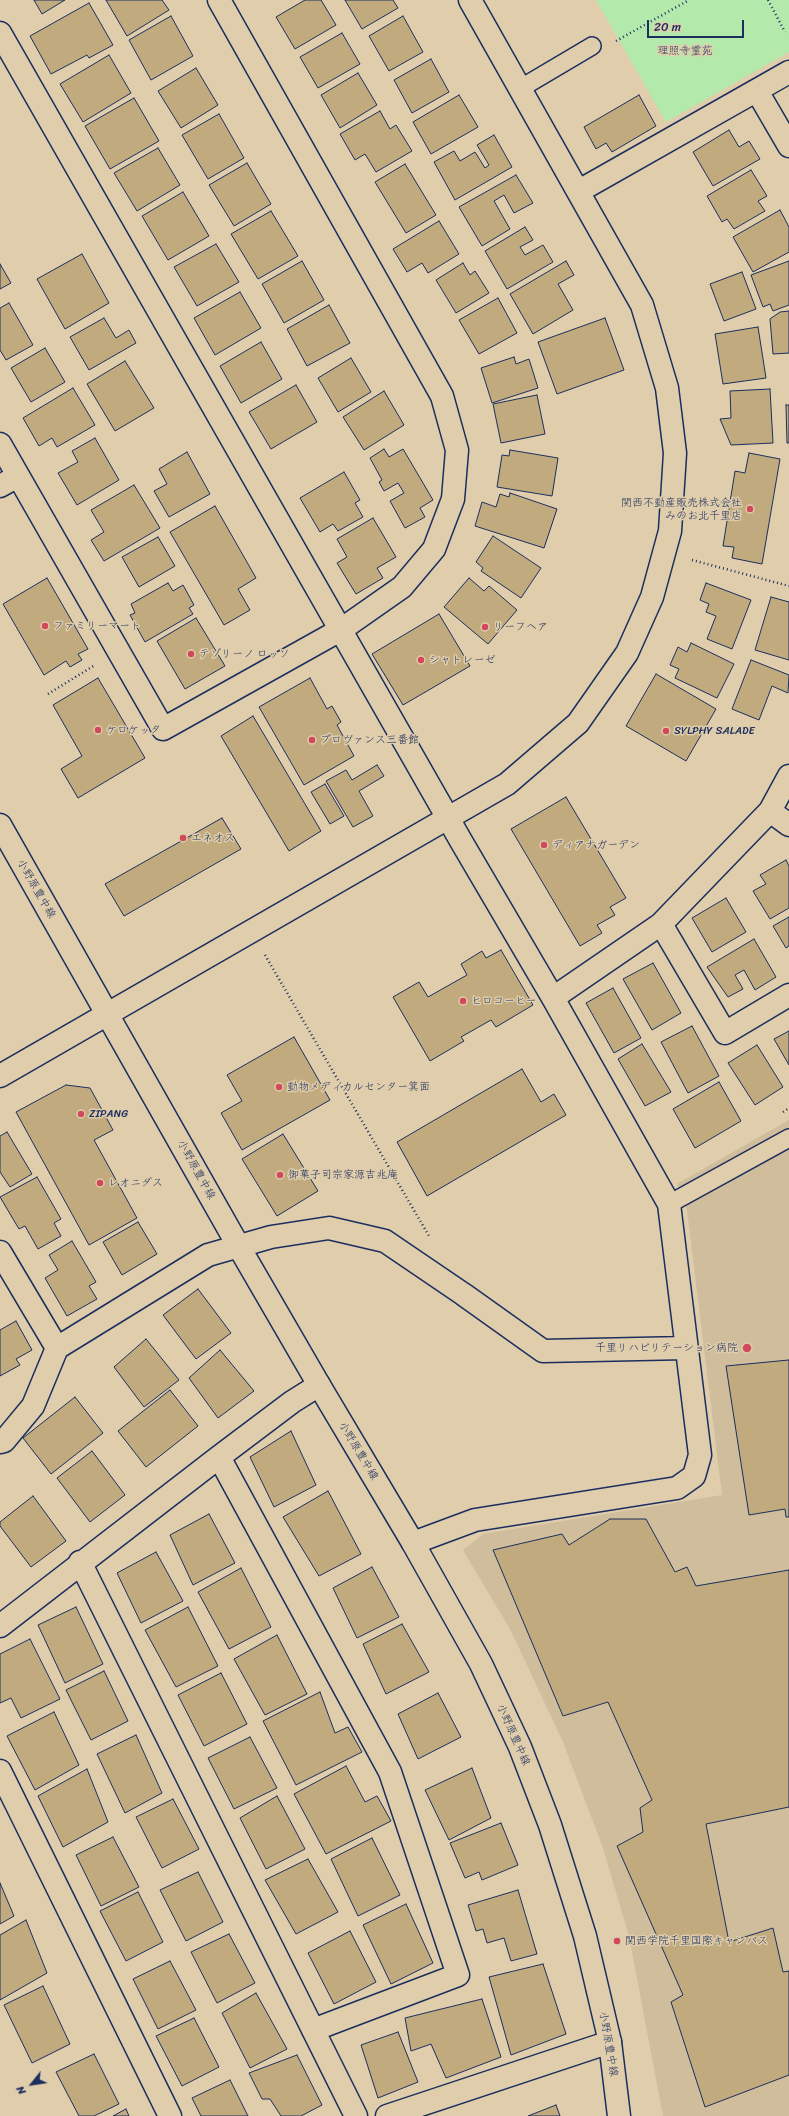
<!DOCTYPE html>
<html>
<head>
<meta charset="utf-8">
<style>
  body { margin:0 }
  #map { position:relative; width:789px; height:2116px; overflow:hidden; background:#e0cdab; font-family:Sriracha,sans-serif }
  canvas { display:block }
  .north { position:absolute; left:12px; top:2064px; width:40px; height:40px; -webkit-text-stroke:3px #e0cdab; paint-order:stroke; rotate:240deg; font-size:11px; font-weight:700; line-height:16px; text-align:center; color:#1b2f5e }
  .north::after { content:''; display:block; margin:auto; width:14px; height:18px; background:#1b2f5e; clip-path:polygon(50% 0,100% 100%,50% 72%,0 100%) }
  .scale { position:absolute; left:647px; top:20px; width:97px; height:18px; box-sizing:border-box; border:2px solid #1b2f5e; border-top:0; padding-left:5px; font-size:12px; line-height:14px; white-space:nowrap; color:#1b2f5e; -webkit-text-stroke:3px #e0cdab; paint-order:stroke }
</style>
</head>
<body>
<div id="map">
<canvas width="789" height="2116"></canvas>
<div class="north">N</div>
<div class="scale">20 m</div>
</div>
<script>
const c = document.querySelector('canvas').getContext('2d');
c.lineJoin = 'round';
function fill(path, color) { c.fillStyle = color; c.fill(path, 'evenodd'); }
const shape = rows => new Path2D(rows.map(r => 'M' + r).join(''));
function strokePath(path, color, width, dash) { c.strokeStyle = color; c.lineWidth = width; c.lineCap = dash ? 'butt' : 'round'; c.setLineDash(dash || []); c.stroke(path); }
function drawText(font, color, halo, rows, align = 'center') {
  c.font = font + ' Sriracha,"Klee One",sans-serif'; c.lineWidth = 3; c.setLineDash([]); c.textBaseline = 'middle'; c.strokeStyle = halo; c.fillStyle = color; for (const [text, x, y, turn = 0] of rows) {
    c.save(); c.translate(x, y); c.rotate((+turn || 0) * Math.PI / 180); c.textAlign = isNaN(turn) ? turn : align; if (halo) c.strokeText(text, 0, 0); c.fillText(text, 0, 0); c.restore();
  }
}
fill(shape([
  [789,1120,789,2116,663,2116,629,1936,603,1848,563,1742,511,1631,463,1550,483,1534,722,1495,686,1202,677,1184]
]), '#cfbd9b');
fill(shape([
  [596,0,789,0,789,52,666,122]
]), '#b3eaac');
const building = shape([
  [34,0,65,0,42,14,34,0],
  [106,0,162,0,169,10,127,36,106,0],
  [305,0,321,0,336,25,295,49,276,17,305,0],
  [345,0,393,0,398,8,362,29,345,0],
  [89,3,113,45,89,58,87,55,51,74,30,36,89,3],
  [171,16,193,56,151,80,129,40,171,16],
  [403,16,423,52,389,71,369,36,403,16],
  [342,33,360,64,318,88,300,57,342,33],
  [109,55,131,93,83,122,60,84,109,55],
  [431,59,449,92,412,113,394,80,431,59],
  [196,68,218,105,181,128,158,91,196,68],
  [358,73,377,105,340,128,321,95,358,73],
  [459,95,478,127,431,154,413,122,459,95],
  [639,95,656,126,612,152,606,143,596,149,584,127,639,95],
  [134,98,159,141,110,169,85,126,134,98],
  [380,111,390,129,396,125,412,151,376,172,365,154,355,160,340,134,380,111],
  [219,114,244,158,208,179,182,135,219,114],
  [729,130,739,147,749,141,760,159,713,186,693,152,729,130],
  [494,135,512,167,455,200,434,162,454,151,460,161,475,152,485,168,489,165,477,145,494,135],
  [158,148,180,185,137,211,114,173,158,148],
  [247,163,271,204,234,226,209,185,247,163],
  [405,164,436,215,406,233,375,182,405,164],
  [751,170,767,196,758,201,765,211,734,229,727,219,722,222,707,196,751,170],
  [516,175,533,203,514,213,504,195,494,201,510,229,482,246,459,207,516,175],
  [183,192,209,236,168,260,142,216,183,192],
  [780,210,789,227,789,252,753,272,733,237,780,210],
  [271,211,298,256,258,279,231,234,271,211],
  [439,221,459,254,428,273,422,263,407,272,393,249,439,221],
  [525,227,533,240,520,247,525,255,543,245,553,262,507,289,485,251,525,227],
  [216,244,239,282,197,306,174,267,216,244],
  [82,254,109,303,65,329,37,279,82,254],
  [302,261,324,300,284,323,262,284,302,261],
  [566,261,574,275,558,284,573,310,533,334,510,294,566,261],
  [789,261,789,305,773,311,770,304,763,307,751,275,789,261],
  [463,263,470,275,475,271,489,293,456,313,436,280,463,263],
  [0,264,11,283,0,289,0,264],
  [742,272,756,309,724,321,710,284,742,272],
  [240,292,261,328,215,355,194,318,240,292],
  [498,298,517,333,479,354,459,320,498,298],
  [9,303,33,345,6,360,0,350,0,308,9,303],
  [329,305,350,343,307,366,287,329,329,305],
  [789,311,789,353,773,354,770,319,780,312,789,311],
  [104,318,116,338,129,330,136,343,89,370,70,337,104,318],
  [605,318,624,370,557,394,538,342,605,318],
  [758,327,766,378,723,384,715,334,758,327],
  [261,342,282,379,241,403,220,366,261,342],
  [45,348,65,382,31,402,11,368,45,348],
  [514,357,516,364,529,359,538,388,492,403,481,368,514,357],
  [351,358,371,392,338,412,318,378,351,358],
  [125,361,154,408,115,431,87,384,125,361],
  [296,385,317,422,271,449,249,412,296,385],
  [73,388,95,425,57,447,52,438,39,446,23,418,73,388],
  [770,389,773,443,731,445,720,419,731,418,730,391,770,389],
  [384,391,404,425,364,450,343,417,384,391],
  [537,395,545,434,501,443,493,404,537,395],
  [786,405,789,405,789,443,787,443,786,405],
  [95,438,119,480,77,505,58,473,78,462,72,451,95,438],
  [384,449,389,457,403,449,433,500,420,508,425,517,405,528,390,501,404,493,398,483,384,491,379,482,382,480,370,458,384,449],
  [510,450,558,458,552,496,497,487,502,455,509,456,510,450],
  [187,452,210,494,169,517,154,491,167,484,159,469,187,452],
  [749,453,780,459,762,564,732,558,734,547,723,546,735,471,745,473,749,453],
  [344,472,360,500,355,503,363,517,338,531,333,524,320,532,300,498,344,472],
  [134,485,160,528,104,561,91,540,104,532,91,510,134,485],
  [510,493,557,509,544,548,475,526,482,502,496,507,500,494,509,497,510,493],
  [215,506,256,578,238,589,250,610,224,625,170,532,215,506],
  [373,518,396,557,377,568,383,578,356,594,337,563,347,557,337,539,373,518],
  [493,536,541,568,521,598,481,571,483,568,476,562,493,536],
  [158,537,175,566,139,587,122,557,158,537],
  [47,578,88,649,78,654,82,660,70,667,66,661,44,675,3,604,47,578],
  [469,578,484,591,489,586,517,610,488,644,444,607,469,578],
  [168,583,173,591,183,585,194,605,189,608,193,614,145,642,130,615,135,613,131,604,168,583],
  [706,583,751,600,732,649,707,639,716,616,706,612,709,604,700,600,706,583],
  [771,597,789,602,789,660,755,650,771,597],
  [439,614,470,666,403,705,372,654,439,614],
  [196,618,225,666,185,689,157,641,196,618],
  [691,643,734,664,717,698,675,678,679,669,670,665,678,647,687,652,691,643],
  [751,660,789,675,788,693,772,686,759,720,732,709,751,660],
  [656,674,716,709,686,761,626,726,656,674],
  [98,678,145,758,78,798,61,769,82,756,53,705,98,678],
  [310,678,327,709,332,706,341,722,337,725,354,756,304,785,259,707,310,678],
  [253,716,321,831,289,851,221,736,253,716],
  [377,765,384,776,359,791,373,816,353,827,326,781,346,770,352,780,377,765],
  [325,784,344,816,330,824,311,792,325,784],
  [566,797,626,898,610,907,615,915,597,925,602,933,580,946,511,829,566,797],
  [222,818,241,849,124,916,105,884,222,818],
  [786,860,789,866,789,908,770,919,753,891,766,884,760,875,786,860],
  [726,898,746,932,712,952,692,918,726,898],
  [789,917,789,946,786,948,773,926,789,917],
  [754,939,776,977,755,990,744,970,735,975,743,989,728,997,707,967,754,939],
  [501,950,533,1005,496,1027,491,1020,461,1037,464,1041,430,1061,393,997,419,982,428,997,467,975,461,964,482,951,486,958,501,950],
  [653,963,681,1013,652,1030,623,979,653,963],
  [613,988,641,1038,614,1053,586,1003,613,988],
  [692,1026,719,1076,688,1093,661,1042,692,1026],
  [789,1031,789,1065,774,1039,789,1031],
  [294,1037,330,1100,242,1150,221,1113,242,1101,227,1075,294,1037],
  [642,1044,671,1092,645,1106,618,1059,642,1044],
  [757,1045,783,1087,755,1105,728,1063,757,1045],
  [522,1069,541,1102,554,1094,566,1115,427,1196,397,1142,522,1069],
  [719,1082,741,1121,695,1148,673,1109,719,1082],
  [66,1085,90,1088,113,1130,94,1140,137,1218,89,1245,16,1112,66,1085],
  [7,1132,32,1174,10,1187,0,1172,0,1136,7,1132],
  [283,1134,318,1191,277,1216,242,1159,283,1134],
  [37,1177,61,1219,54,1223,61,1236,38,1249,25,1226,19,1229,0,1197,37,1177],
  [138,1222,157,1254,122,1275,103,1242,138,1222],
  [72,1241,96,1282,89,1286,97,1299,67,1316,45,1278,58,1270,49,1255,72,1241],
  [198,1289,231,1333,196,1359,163,1315,198,1289],
  [16,1321,32,1350,16,1359,20,1365,0,1376,0,1330,16,1321],
  [146,1339,179,1380,144,1407,114,1367,146,1339],
  [220,1350,254,1391,218,1418,189,1378,220,1350],
  [789,1360,789,1517,786,1517,785,1509,749,1515,726,1366,789,1360],
  [170,1390,198,1426,146,1467,118,1431,170,1390],
  [75,1397,103,1433,51,1474,23,1438,75,1397],
  [291,1431,316,1485,274,1507,250,1457,291,1431],
  [92,1451,125,1495,90,1522,57,1478,92,1451],
  [328,1491,361,1554,319,1576,283,1517,328,1491],
  [33,1496,66,1541,31,1567,0,1526,0,1522,33,1496],
  [209,1514,235,1563,193,1585,170,1535,209,1514],
  [610,1519,646,1519,675,1572,687,1567,696,1586,789,1570,789,1807,706,1824,729,1942,773,1928,783,1972,789,1971,789,2075,705,2107,671,2002,683,1995,617,1846,643,1832,640,1808,652,1800,608,1702,563,1716,493,1550,562,1534,569,1545,610,1519],
  [156,1552,183,1601,141,1623,117,1573,156,1552],
  [372,1567,399,1617,357,1638,333,1588,372,1567],
  [241,1568,271,1627,229,1649,198,1592,241,1568],
  [76,1607,103,1664,65,1683,38,1625,76,1607],
  [188,1607,218,1666,176,1687,145,1630,188,1607],
  [402,1624,429,1672,386,1694,363,1644,402,1624],
  [277,1635,307,1694,265,1715,234,1659,277,1635],
  [30,1639,60,1699,21,1718,11,1698,0,1703,0,1654,30,1639],
  [104,1671,128,1721,91,1740,66,1690,104,1671],
  [221,1673,247,1724,204,1746,178,1695,221,1673],
  [320,1692,335,1733,348,1727,362,1752,296,1785,263,1721,320,1692],
  [438,1693,461,1737,418,1759,398,1714,438,1693],
  [54,1712,79,1765,35,1790,7,1736,54,1712],
  [136,1735,162,1793,125,1813,97,1754,136,1735],
  [250,1737,277,1788,234,1809,208,1758,250,1737],
  [346,1766,365,1802,377,1796,391,1821,326,1854,294,1794,346,1766],
  [472,1768,491,1818,449,1840,425,1790,472,1768],
  [87,1769,108,1822,63,1847,38,1796,87,1769],
  [277,1796,305,1849,266,1869,240,1818,277,1796],
  [173,1799,199,1849,162,1868,136,1817,173,1799],
  [501,1823,518,1865,482,1880,479,1872,465,1878,450,1843,501,1823],
  [113,1837,139,1887,101,1906,76,1855,113,1837],
  [372,1838,400,1895,358,1916,331,1859,372,1838],
  [308,1859,338,1912,296,1934,265,1880,308,1859],
  [198,1872,223,1922,186,1941,160,1890,198,1872],
  [0,1883,14,1916,0,1924,0,1883],
  [518,1890,537,1954,511,1961,504,1938,487,1943,483,1929,476,1931,468,1905,518,1890],
  [138,1892,163,1942,126,1961,100,1911,138,1892],
  [406,1904,433,1963,391,1984,363,1925,406,1904],
  [26,1920,47,1973,0,2000,0,1935,26,1920],
  [350,1931,376,1982,334,2004,308,1953,350,1931],
  [229,1934,255,1983,217,2003,191,1952,229,1934],
  [170,1961,196,2010,158,2029,133,1979,170,1961],
  [543,1964,566,2034,511,2055,489,1977,543,1964],
  [43,1986,70,2044,32,2063,4,2005,43,1986],
  [256,1993,287,2049,250,2068,222,2013,256,1993],
  [482,1999,501,2057,446,2078,431,2044,411,2051,405,2018,482,1999],
  [194,2018,219,2067,182,2086,156,2036,194,2018],
  [398,2032,418,2082,378,2098,361,2045,398,2032],
  [94,2054,119,2104,94,2116,79,2116,56,2072,94,2054],
  [297,2055,322,2105,301,2116,281,2116,270,2099,262,2099,249,2073,297,2055],
  [230,2080,248,2116,201,2116,192,2098,230,2080],
  [556,2105,560,2116,528,2116,556,2105],
  [126,2109,129,2116,113,2116,126,2109]
]);
fill(building, '#c1ab7e');
strokePath(building, '#1b2f5e', 1);
const service = shape([
  [521,88,592,46],
  [669,1204,789,1138]
]);
const minor = shape([
  [0,33,461,841,553,998,669,1204,700,1455,694,1476,677,1488,475,1520,413,1543],
  [757,91,789,146],
  [579,191,789,72],
  [0,444,163,729,342,629,402,587,434,549,453,499,457,450,442,396,219,0],
  [0,486,18,476],
  [770,811,789,825],
  [661,924,725,1033,789,995],
  [553,998,661,924,770,811,789,776],
  [0,1252,57,1348],
  [0,1442,4,1441,33,1406,57,1348,208,1255,271,1237,329,1228,385,1241,463,1294,543,1351,686,1348],
  [219,1457,390,1772,458,1975,313,2030],
  [80,1562,356,2116],
  [0,1626,219,1457,292,1402,319,1385],
  [0,1771,170,2116],
  [387,2116,610,2042]
]);
const tertiary = shape([
  [0,825,239,1247,319,1385,413,1543,481,1664,520,1747,550,1825,585,1936,610,2042,619,2116],
  [0,1076,507,784,578,723,627,653,652,597,670,531,675,453,667,388,642,305,470,0]
]);
strokePath(service, '#1b2f5e', 20);
strokePath(minor, '#1b2f5e', 25);
strokePath(tertiary, '#1b2f5e', 25);
strokePath(shape([
  [768,0,785,32],
  [616,41,689,0],
  [692,560,789,586],
  [48,694,95,665],
  [265,955,429,1236],
  [783,1112,789,1108]
]), '#1b2f5e', 2.5, [1, 3]);
strokePath(service, '#e0cdab', 17);
strokePath(minor, '#e0cdab', 22);
strokePath(tertiary, '#e0cdab', 22);
for (const [x, y, r, color] of [
  [750,509,4,"#d1495b"],
  [45,626,4,"#d1495b"],
  [485,627,4,"#d1495b"],
  [191,654,4,"#d1495b"],
  [421,660,4,"#d1495b"],
  [98,730,4,"#d1495b"],
  [666,731,4,"#d1495b"],
  [312,740,4,"#d1495b"],
  [183,838,4,"#d1495b"],
  [544,845,4,"#d1495b"],
  [463,1001,4,"#d1495b"],
  [279,1087,4,"#d1495b"],
  [81,1114,4,"#d1495b"],
  [280,1175,4,"#d1495b"],
  [100,1183,4,"#d1495b"],
  [747,1348,5,"#d1495b"],
  [617,1941,4,"#d1495b"]
]) { const dot = new Path2D(); dot.arc(x, y, r, 0, 2 * Math.PI); c.fillStyle = color; c.fill(dot); strokePath(dot, '#e0cdab', 1.5); }
drawText('11px', '#2a4266', '#e0cdab', [
  ["理照寺霊苑",685,51]
]);
drawText('11px', '#1b2f5e', '#e0cdab', [
  ["関西不動産販売株式会社",742,503,"right"],
  ["みのお北千里店",742,516,"right"],
  ["ファミリーマート",53,626],
  ["リーフヘア",493,627],
  ["テゾリーノ ロッソ",199,654],
  ["シャトレーゼ",429,660],
  ["ケロケッタ",106,730],
  ["SYLPHY SALADE",674,731],
  ["プロヴァンス三番館",320,740],
  ["エネオス",191,838],
  ["ディアナガーデン",552,845],
  ["ヒロコーヒー",471,1001],
  ["動物メディカルセンター箕面",287,1087],
  ["ZIPANG",89,1114],
  ["御菓子司宗家源吉兆庵",288,1175],
  ["レオニダス",108,1183],
  ["千里リハビリテーション病院",738,1348,"right"],
  ["関西学院千里国際キャンバス",625,1941]
], 'left');
drawText('11px', '#1b2f5e', '#e0cdab', [
  ["小野原豊中線",36,889,60],
  ["小野原豊中線",196,1170,61],
  ["小野原豊中線",358,1451,59],
  ["小野原豊中線",513,1735,66],
  ["小野原豊中線",608,2044,80]
]);
</script>
</body>
</html>
